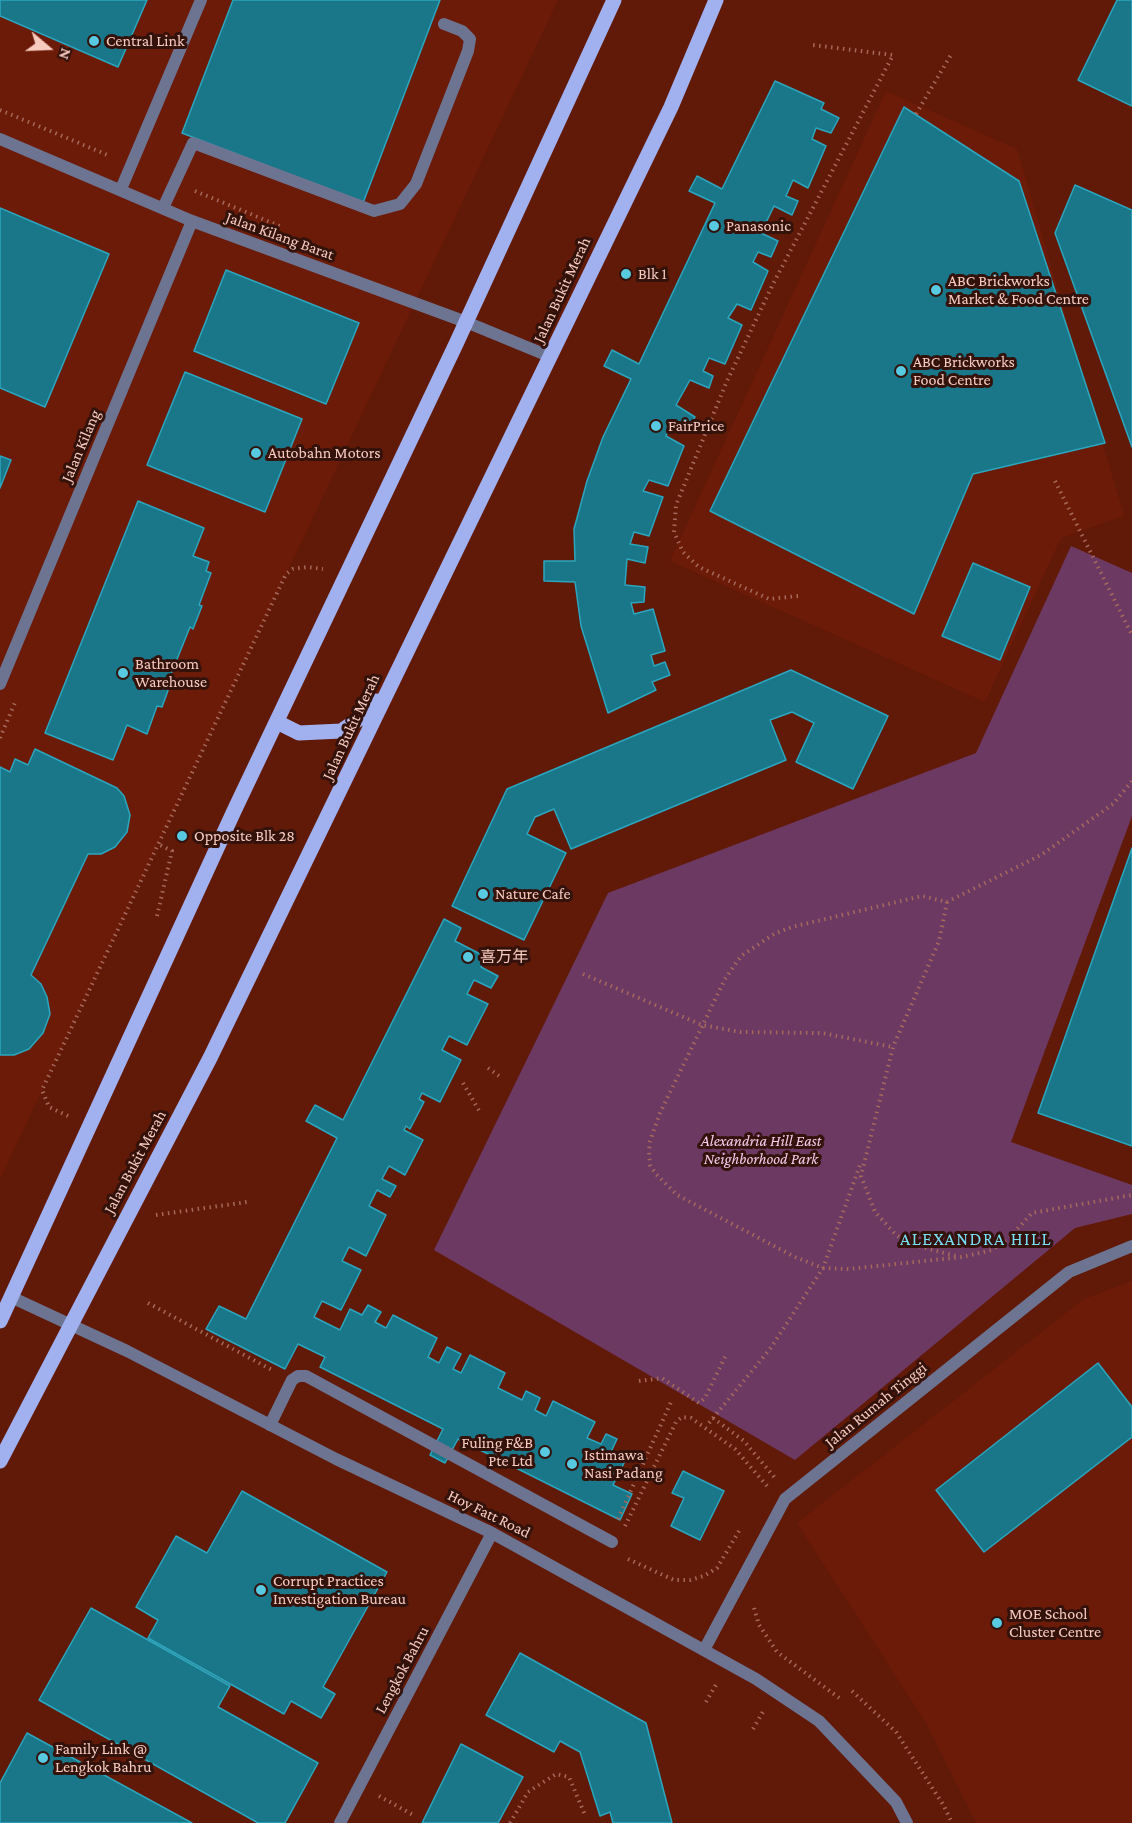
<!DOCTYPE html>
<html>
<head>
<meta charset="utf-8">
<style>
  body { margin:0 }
  #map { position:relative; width:1132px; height:1823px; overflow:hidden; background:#611908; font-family:"Crimson Pro",serif }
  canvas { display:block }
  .north { position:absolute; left:18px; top:18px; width:60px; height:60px; -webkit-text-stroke:4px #32120b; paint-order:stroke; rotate:109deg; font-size:16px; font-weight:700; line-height:24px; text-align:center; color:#f8cbc0 }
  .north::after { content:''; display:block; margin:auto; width:21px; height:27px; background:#f8cbc0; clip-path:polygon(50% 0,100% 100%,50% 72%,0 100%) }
</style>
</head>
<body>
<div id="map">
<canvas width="1132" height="1823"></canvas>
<div class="north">N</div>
</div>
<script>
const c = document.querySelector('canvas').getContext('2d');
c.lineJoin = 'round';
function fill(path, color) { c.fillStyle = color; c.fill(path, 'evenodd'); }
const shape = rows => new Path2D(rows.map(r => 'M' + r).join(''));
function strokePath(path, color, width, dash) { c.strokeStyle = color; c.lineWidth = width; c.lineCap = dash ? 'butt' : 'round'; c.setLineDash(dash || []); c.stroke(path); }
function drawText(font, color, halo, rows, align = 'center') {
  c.font = font + ' "Crimson Pro","Noto Sans SC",serif'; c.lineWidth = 6; c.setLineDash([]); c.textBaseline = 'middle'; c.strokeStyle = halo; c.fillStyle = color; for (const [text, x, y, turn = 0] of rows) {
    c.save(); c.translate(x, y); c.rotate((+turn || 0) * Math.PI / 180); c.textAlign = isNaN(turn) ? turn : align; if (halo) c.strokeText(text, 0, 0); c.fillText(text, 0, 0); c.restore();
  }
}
fill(shape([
  [0,0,558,0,0,1179],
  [886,91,1017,149,1124,516,1061,538,985,702,670,561],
  [1132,1281,1132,1823,976,1823,926,1723,797,1523,1084,1299]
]), '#6c1b08');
fill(shape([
  [1071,546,1132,573,1132,816,1011,1142,1132,1185,1132,1214,1075,1228,795,1460,434,1250,608,893,976,753]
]), '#6c3963');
const building = shape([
  [0,0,147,0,118,67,0,16,0,0],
  [233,0,440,0,363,203,182,133,233,0],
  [1117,0,1132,0,1132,106,1078,80,1117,0],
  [775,81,824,103,821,109,839,118,831,133,816,128,812,139,826,146,808,188,793,180,786,196,798,201,792,215,774,206,761,233,778,241,771,257,758,252,753,262,768,271,751,310,737,304,728,318,742,325,725,364,709,358,703,371,713,376,709,388,690,380,676,405,695,417,688,430,672,422,666,436,684,446,668,486,649,480,643,491,663,497,649,536,634,532,630,544,648,547,645,563,627,559,625,585,645,587,644,602,631,603,634,614,653,609,665,651,651,655,654,666,665,662,670,675,652,682,656,690,608,713,581,626,575,582,544,581,544,561,575,561,574,529,587,481,603,437,631,379,604,366,612,350,639,364,715,203,689,191,697,176,722,189,775,81],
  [904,107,1019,181,1105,443,973,474,914,614,710,511,904,107],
  [1075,185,1132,210,1132,447,1055,233,1075,185],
  [0,208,109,254,45,407,0,388,0,208],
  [226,270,359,323,326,404,194,351,226,270],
  [185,372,302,419,265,512,147,465,185,372],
  [0,456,11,460,0,488,0,456],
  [138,501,204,528,193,556,209,562,206,571,211,573,199,605,202,606,193,629,190,627,167,684,170,685,162,707,157,706,147,734,127,725,113,760,45,733,138,501],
  [973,563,1030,587,1000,660,942,636,973,563],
  [791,670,888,716,853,789,796,762,814,723,792,712,770,720,786,760,571,849,554,809,535,817,527,834,566,853,524,940,452,906,507,789,791,670],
  [35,749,117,788,124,796,130,815,127,832,115,847,101,854,88,854,31,975,41,984,47,997,50,1014,43,1033,29,1049,14,1055,0,1055,0,767,10,772,15,759,28,765,35,749],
  [1132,848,1132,1146,1038,1113,1132,848],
  [444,919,461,928,455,941,486,957,481,967,498,976,491,988,474,980,467,994,488,1004,467,1045,449,1036,442,1050,461,1060,440,1102,422,1093,419,1099,424,1102,410,1129,406,1126,404,1130,423,1140,405,1175,389,1166,382,1179,396,1186,390,1197,377,1190,369,1206,386,1215,366,1256,349,1247,342,1261,361,1270,341,1310,322,1301,314,1317,340,1330,350,1309,362,1315,368,1305,381,1312,375,1322,386,1328,393,1315,437,1338,428,1357,439,1363,447,1347,461,1354,453,1369,461,1373,470,1355,505,1373,498,1388,522,1400,526,1391,540,1398,535,1410,546,1416,553,1401,595,1422,587,1438,601,1444,606,1434,617,1439,610,1454,625,1461,613,1485,632,1494,620,1520,458,1439,445,1463,430,1455,443,1429,320,1367,325,1357,298,1344,285,1369,206,1329,219,1306,246,1319,337,1138,306,1121,315,1105,343,1120,444,919],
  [1098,1363,1132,1407,1132,1437,984,1552,936,1490,1098,1363],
  [683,1471,724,1491,700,1540,671,1526,684,1498,672,1493,683,1471],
  [242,1491,387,1572,323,1687,335,1694,321,1718,291,1701,284,1714,148,1638,158,1620,136,1607,176,1536,207,1553,242,1491],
  [91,1608,230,1686,218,1707,318,1763,285,1823,258,1823,39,1700,91,1608],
  [520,1653,646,1723,672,1823,613,1823,610,1812,600,1816,580,1752,560,1741,554,1752,486,1715,520,1653],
  [27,1733,192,1823,0,1823,0,1783,27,1733],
  [461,1744,523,1777,498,1823,422,1823,461,1744]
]);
fill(building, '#197789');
strokePath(building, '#2ba6be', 1.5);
strokePath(shape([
  [0,110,110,156],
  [916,114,952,53],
  [195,191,282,227],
  [1055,481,1132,635],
  [798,596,769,599,699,567,683,552,674,532,676,505,727,381,772,286,893,55,813,45],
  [0,738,16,700],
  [1132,781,1113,804,1041,855,947,902,922,896,792,927,774,934,741,956,725,979,660,1113,650,1141,649,1151,650,1165,656,1174,677,1195,795,1257,823,1268,849,1269,962,1257,992,1250,1010,1237,1032,1213,1132,1195],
  [947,902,939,941,893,1047,861,1176,875,1212,896,1235,914,1245,956,1256],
  [157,916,172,851,158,844],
  [583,974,702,1025,740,1032,822,1033,893,1047],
  [488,1068,499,1076],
  [463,1083,481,1114],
  [68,1116,49,1107,42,1090,286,574,293,569,307,567,323,569],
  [156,1215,247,1202],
  [148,1303,272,1370],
  [639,1381,662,1378,699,1403,705,1398,726,1355],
  [713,1418,744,1441,775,1478],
  [709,1423,770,1349,823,1268,860,1165],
  [618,1519,672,1400],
  [625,1526,676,1422,682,1417,691,1418,735,1449,767,1486],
  [628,1559,674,1580,690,1580,704,1576,717,1568,739,1531],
  [754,1608,759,1625,777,1652,842,1700],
  [852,1691,896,1732,944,1806,952,1823],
  [706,1702,717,1683],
  [753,1729,764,1710],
  [379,1796,415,1816],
  [510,1823,528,1792,556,1774,569,1777,585,1815]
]), '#a5695b', 4, [1.5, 4.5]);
strokePath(shape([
  [121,189,201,0],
  [163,208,193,143,374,211,400,204,416,184,468,51,470,39,462,31,444,24],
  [270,1425,292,1380,298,1376,306,1376,612,1542]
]), '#6c7492', 12);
strokePath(shape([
  [0,139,192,221,466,322,551,357],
  [0,684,192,221],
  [11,1297,127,1351,336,1459,492,1533,756,1679,819,1721,896,1802,907,1823],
  [704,1650,785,1499,1069,1272,1132,1246],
  [340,1823,492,1533]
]), '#6c7492', 12);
strokePath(shape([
  [277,722,299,733,341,731,368,713,376,701],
  [0,1321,234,811,456,344,614,0],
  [0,1461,210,1058,671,107,716,0]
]), '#a1b0ef', 15);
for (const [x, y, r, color] of [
  [94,41,6,"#57c9e1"],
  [714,226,6,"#57c9e1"],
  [626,274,6,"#57c9e1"],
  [936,290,6,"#57c9e1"],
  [901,371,6,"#57c9e1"],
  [656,426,6,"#57c9e1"],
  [256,453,6,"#57c9e1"],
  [123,673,6,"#57c9e1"],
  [182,836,6,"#57c9e1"],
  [483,894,6,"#57c9e1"],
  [468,957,6,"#57c9e1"],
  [545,1452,6,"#57c9e1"],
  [572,1464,6,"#57c9e1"],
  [261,1590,6,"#57c9e1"],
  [997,1623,6,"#57c9e1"],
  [43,1758,6,"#57c9e1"]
]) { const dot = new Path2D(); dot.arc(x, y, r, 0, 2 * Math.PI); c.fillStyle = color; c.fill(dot); strokePath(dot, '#32120b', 2); }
drawText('16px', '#f8cbc0', '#32120b', [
  ["Central Link",106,41],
  ["Panasonic",726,226],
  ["Blk 1",638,274],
  ["ABC Brickworks",948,281],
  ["Market & Food Centre",948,299],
  ["ABC Brickworks",913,362],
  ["Food Centre",913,380],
  ["FairPrice",668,426],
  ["Autobahn Motors",268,453],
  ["Bathroom",135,664],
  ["Warehouse",135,682],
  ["Opposite Blk 28",194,836],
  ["Nature Cafe",495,894],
  ["喜万年",480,957],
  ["Fuling F&B",533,1443,"right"],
  ["Pte Ltd",533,1461,"right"],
  ["Istimawa",584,1455],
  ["Nasi Padang",584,1473],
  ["Corrupt Practices",273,1581],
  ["Investigation Bureau",273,1599],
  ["MOE School",1009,1614],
  ["Cluster Centre",1009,1632],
  ["Family Link @",55,1749],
  ["Lengkok Bahru",55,1767]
], 'left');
drawText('16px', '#f8cbc0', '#32120b', [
  ["Jalan Kilang Barat",280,236,20],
  ["Jalan Bukit Merah",562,290,-65],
  ["Jalan Kilang",81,446,-67],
  ["Jalan Bukit Merah",351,727,-65],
  ["Jalan Bukit Merah",135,1162,-62],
  ["Jalan Rumah Tinggi",876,1405,-39],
  ["Hoy Fatt Road",489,1514,26],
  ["Lengkok Bahru",402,1670,-62]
]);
drawText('italic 16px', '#f6cced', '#32120b', [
  ["Alexandria Hill East",761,1141],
  ["Neighborhood Park",761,1159]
]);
c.letterSpacing = '1.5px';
drawText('18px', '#79dff6', '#32120b', [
  ["ALEXANDRA HILL",976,1239]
]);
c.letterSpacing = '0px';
</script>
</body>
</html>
